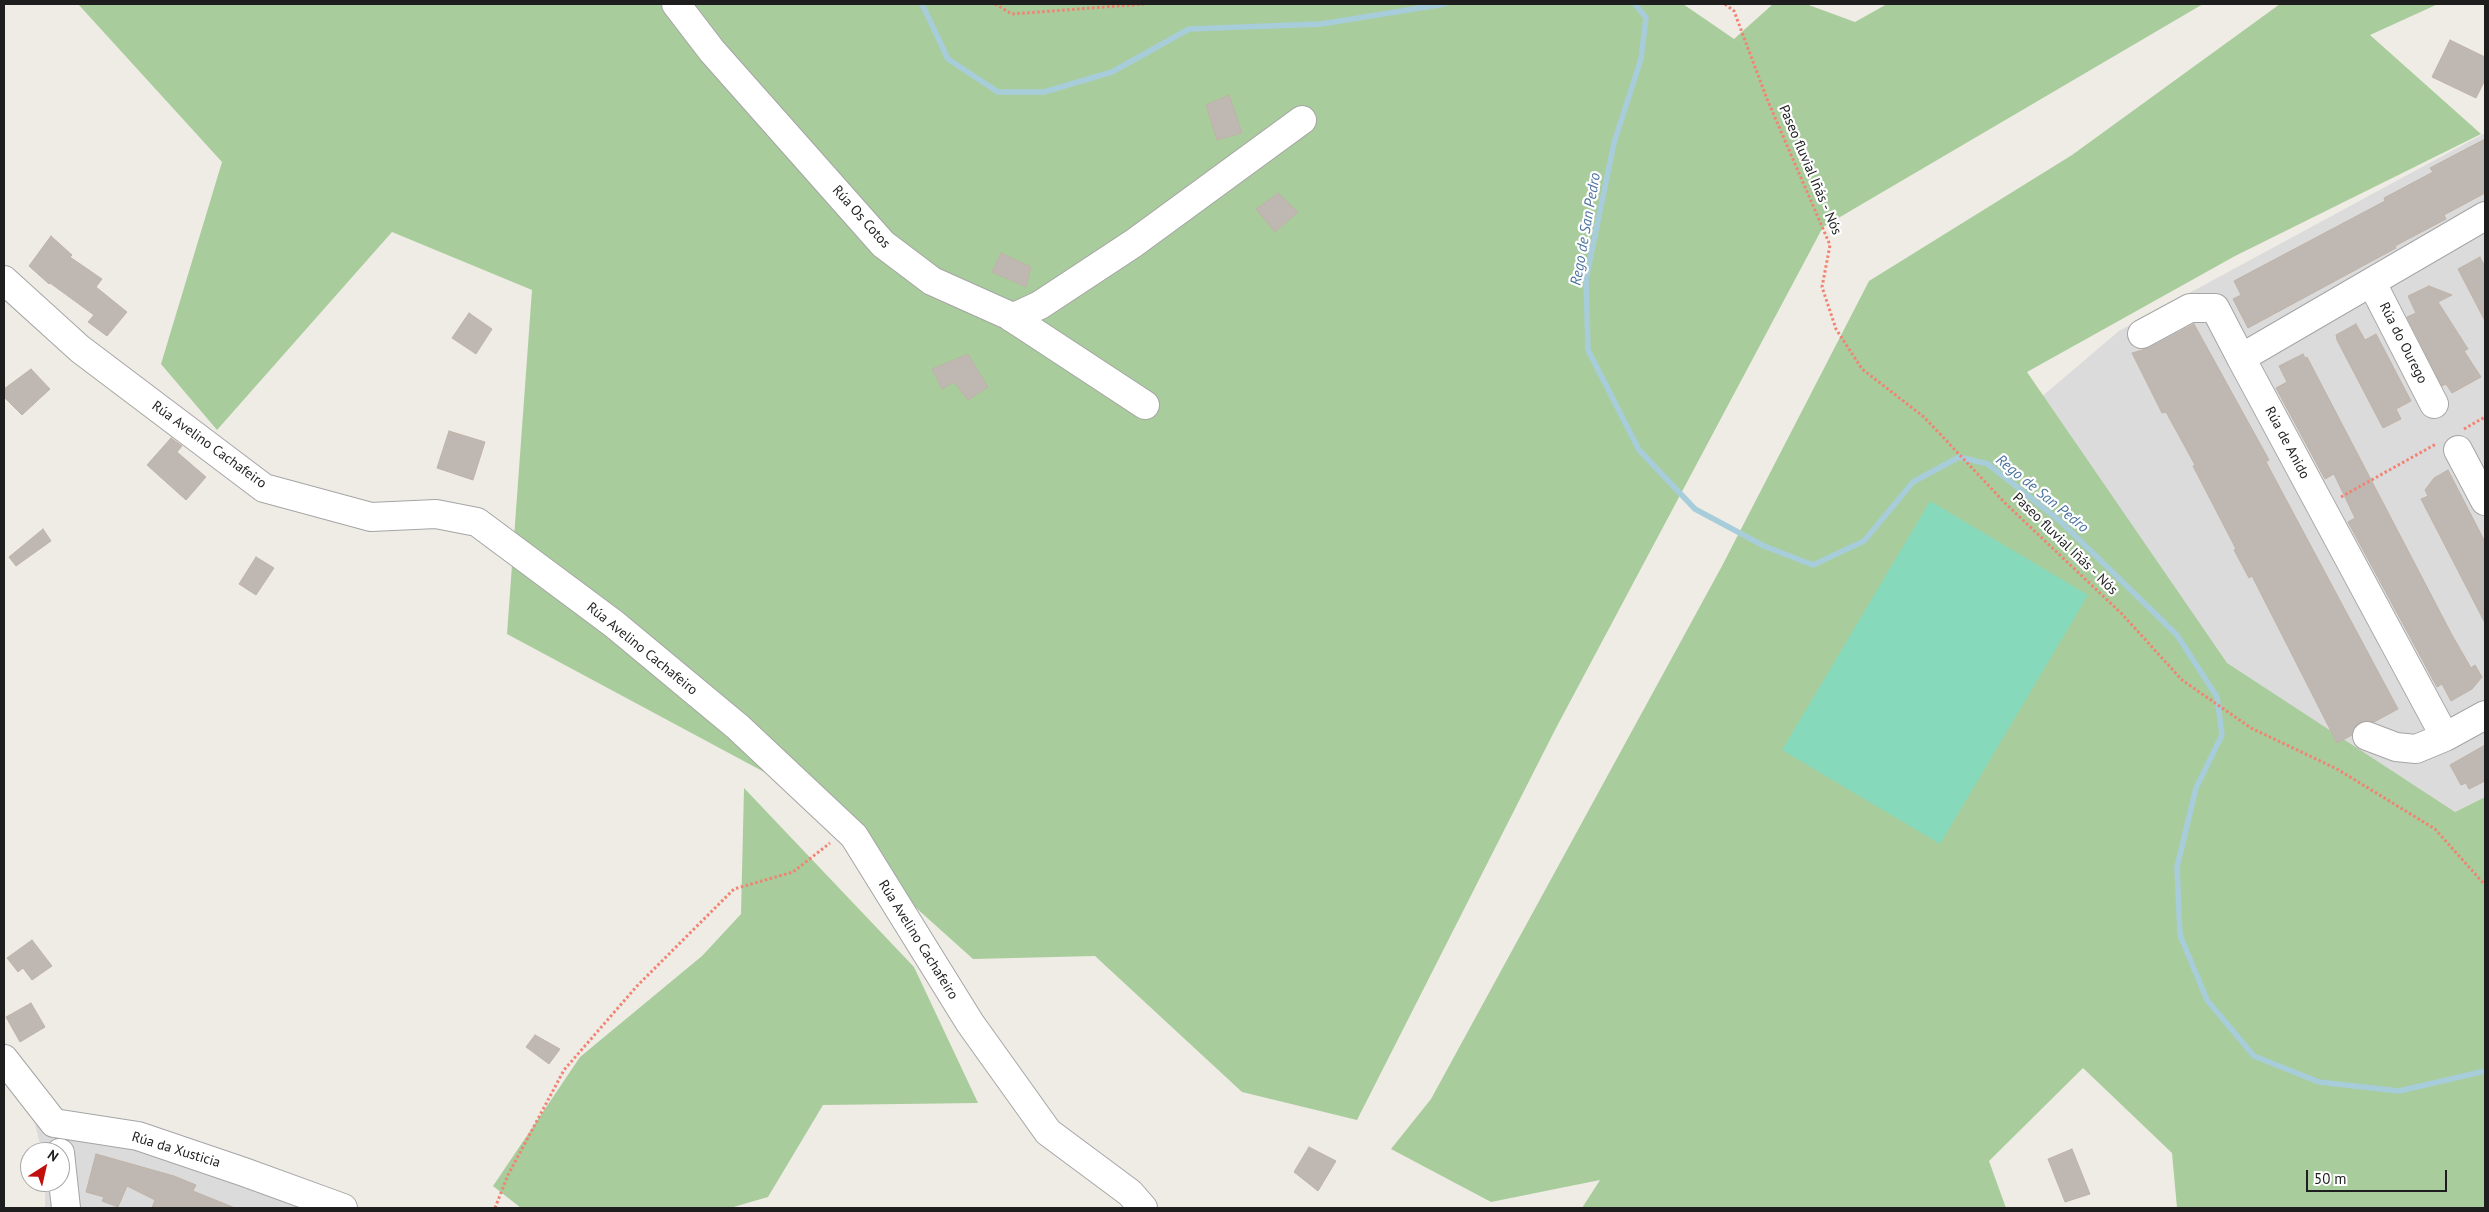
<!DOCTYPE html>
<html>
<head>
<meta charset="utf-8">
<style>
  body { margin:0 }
  #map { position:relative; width:2489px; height:1212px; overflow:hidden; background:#efece5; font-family:"PT Sans",sans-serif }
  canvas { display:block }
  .frame { position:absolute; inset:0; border:5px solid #1e1e1e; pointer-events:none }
  .north { position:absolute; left:20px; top:1142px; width:50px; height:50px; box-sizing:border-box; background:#fff; border:1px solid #a5a5a5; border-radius:50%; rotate:35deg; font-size:14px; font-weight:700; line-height:20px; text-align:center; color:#1e1e1e }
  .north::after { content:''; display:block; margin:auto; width:18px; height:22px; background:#c10f0c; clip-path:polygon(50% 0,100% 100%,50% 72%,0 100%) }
  .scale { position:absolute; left:2306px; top:1170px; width:141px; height:22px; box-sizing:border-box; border:2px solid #1e1e1e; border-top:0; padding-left:6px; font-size:15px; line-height:18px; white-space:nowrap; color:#1e1e1e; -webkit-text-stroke:4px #fff; paint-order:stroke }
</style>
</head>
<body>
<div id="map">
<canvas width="2489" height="1212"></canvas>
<div class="frame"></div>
<div class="north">N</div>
<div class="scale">50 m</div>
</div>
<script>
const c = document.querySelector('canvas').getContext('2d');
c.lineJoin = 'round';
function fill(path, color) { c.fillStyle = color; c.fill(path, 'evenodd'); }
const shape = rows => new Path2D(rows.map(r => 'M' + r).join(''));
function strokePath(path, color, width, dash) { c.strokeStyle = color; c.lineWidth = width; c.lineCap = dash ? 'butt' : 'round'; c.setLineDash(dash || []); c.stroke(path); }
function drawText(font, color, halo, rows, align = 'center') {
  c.font = font + ' "PT Sans",sans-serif'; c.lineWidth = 4.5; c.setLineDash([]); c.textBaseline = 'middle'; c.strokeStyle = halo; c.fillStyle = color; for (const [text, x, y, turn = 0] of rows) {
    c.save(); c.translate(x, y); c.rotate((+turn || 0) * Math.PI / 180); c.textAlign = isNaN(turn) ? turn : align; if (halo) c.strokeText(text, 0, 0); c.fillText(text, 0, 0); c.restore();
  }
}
fill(shape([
  [2485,133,2485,797,2443,818,2245,699,2033,404,2119,331],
  [35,1124,150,1152,302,1208,45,1208,45,1182,60,1182,60,1152,42,1152]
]), '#dcdbdb');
fill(shape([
  [78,4,1683,4,1734,39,1773,4,1806,4,1855,22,1887,4,2203,4,1823,227,1556,728,1357,1120,1242,1092,1095,956,973,959,766,773,507,634,532,290,392,232,217,430,161,364,222,162],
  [2280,4,2438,4,2370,35,2481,134,2235,256,2027,372,2227,663,2455,812,2485,797,2485,1208,2177,1208,2172,1153,2083,1068,1989,1161,2006,1208,1582,1208,1600,1180,1491,1202,1391,1149,1431,1099,1722,566,1869,281,2072,155],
  [744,788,914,967,978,1103,823,1105,768,1197,730,1208,521,1208,493,1186,580,1057,702,956,741,914]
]), '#a9cc9c');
fill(shape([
  [1930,501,2088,595,1940,844,1782,750]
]), '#87d9bb');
strokePath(shape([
  [922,4,948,59,998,92,1044,92,1112,72,1189,29,1321,24,1445,4],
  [1635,4,1646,18,1641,59,1614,143,1586,279,1588,350,1639,450,1695,509,1764,546,1813,565,1864,541,1913,482,1959,457,1988,464,2060,521,2177,635,2217,697,2222,735,2196,788,2177,867,2180,935,2207,1000,2254,1056,2319,1082,2399,1091,2485,1071]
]), '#a8cdda', 5.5);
const building = shape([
  [2450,40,2485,57,2485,80,2476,98,2432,77,2450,40],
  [1229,95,1242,133,1217,140,1206,105,1229,95],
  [2485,139,2485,193,2444,215,2446,219,2395,246,2396,248,2248,328,2233,299,2241,295,2234,281,2385,201,2384,198,2433,172,2430,168,2485,139],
  [1278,193,1298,212,1275,232,1256,209,1278,193],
  [51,236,72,255,70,257,102,279,96,287,127,312,107,336,88,322,94,315,50,283,49,284,29,266,51,236],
  [1001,253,1031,267,1026,287,992,272,1001,253],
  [2480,257,2485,267,2485,321,2458,269,2480,257],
  [2429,286,2452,295,2438,302,2468,349,2464,351,2481,377,2452,393,2446,384,2442,386,2407,317,2416,313,2408,296,2429,286],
  [469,313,492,329,476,354,452,338,469,313],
  [2194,324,2269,460,2266,462,2398,709,2374,722,2365,721,2358,724,2352,735,2337,743,2252,576,2249,578,2234,550,2236,549,2193,466,2195,465,2166,412,2162,413,2132,353,2149,348,2194,324],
  [2356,324,2365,340,2376,334,2411,401,2396,409,2401,419,2383,428,2337,340,2336,335,2356,324],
  [968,354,988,387,968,400,954,382,942,389,932,369,968,354],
  [2303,354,2305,358,2307,357,2452,635,2471,668,2475,665,2482,677,2472,689,2451,701,2442,684,2437,687,2348,522,2355,518,2334,474,2325,479,2276,388,2287,382,2279,366,2303,354],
  [31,369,50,389,22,415,4,397,4,389,31,369],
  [449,431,485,442,473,480,437,468,449,431],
  [171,438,182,446,177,452,206,477,186,500,147,465,171,438],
  [2448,470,2485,542,2485,623,2421,499,2428,496,2425,490,2434,478,2448,470],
  [43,529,51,541,16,566,9,557,43,529],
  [256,557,274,568,256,595,239,584,256,557],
  [2485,745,2485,781,2469,789,2466,783,2461,785,2450,765,2485,745],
  [32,940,52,966,32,980,23,968,18,972,7,958,32,940],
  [31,1003,45,1027,20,1042,6,1017,31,1003],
  [535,1035,560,1049,549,1064,526,1047,535,1035],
  [1309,1147,1336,1161,1318,1191,1294,1172,1309,1147],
  [2072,1149,2090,1194,2065,1202,2048,1159,2072,1149],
  [96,1154,174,1176,196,1185,193,1191,235,1208,152,1208,155,1200,127,1186,118,1207,102,1201,104,1197,86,1192,96,1154]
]);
fill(building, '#bfb8b2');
strokePath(building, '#bfb3a8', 1);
const minor = shape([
  [676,4,712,51,883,244,932,281,1008,315,1145,405],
  [2485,216,2241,358,2445,737,2485,715],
  [4,280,80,349,264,488,371,517,436,514,477,522,614,624,738,727,854,836,970,1023,1048,1132,1130,1193,1143,1208],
  [2372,283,2434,404],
  [1012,318,1040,305,1134,243,1302,120],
  [2142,334,2190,308,2215,308,2241,358],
  [2458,450,2485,501],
  [2367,736,2396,747,2416,749,2445,737],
  [4,1059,54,1123,138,1136,244,1172,343,1208],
  [60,1153,66,1208]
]);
strokePath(minor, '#a5a5a5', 30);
strokePath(shape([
  [995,4,1012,14,1144,4],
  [1725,4,1734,11,1767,99,1830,245,1822,287,1836,329,1862,369,1924,417,2005,503,2122,614,2182,680,2251,728,2337,769,2435,829,2485,885],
  [2464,429,2485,417],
  [2341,497,2436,444],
  [495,1208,508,1175,564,1070,637,986,734,889,793,872,830,843]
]), '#f18373', 3, [2.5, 2.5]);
strokePath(minor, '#fff', 28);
drawText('14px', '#1e1e1e', '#fff', [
  ["Paseo fluvial Iñás - Nós",1810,170,67],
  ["Rúa Os Cotos",861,217,48],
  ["Rúa do Ourego",2403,343,63],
  ["Rúa de Anido",2287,443,62],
  ["Rúa Avelino Cachafeiro",209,445,36],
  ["Paseo fluvial Iñás - Nós",2065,544,44],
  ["Rúa Avelino Cachafeiro",642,649,39],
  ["Rúa Avelino Cachafeiro",918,940,58],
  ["Rúa da Xusticia",176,1150,17]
]);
drawText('italic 15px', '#4d75a0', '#fff', [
  ["Rego de San Pedro",1586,229,-80],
  ["Rego de San Pedro",2042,494,39]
]);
</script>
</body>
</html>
